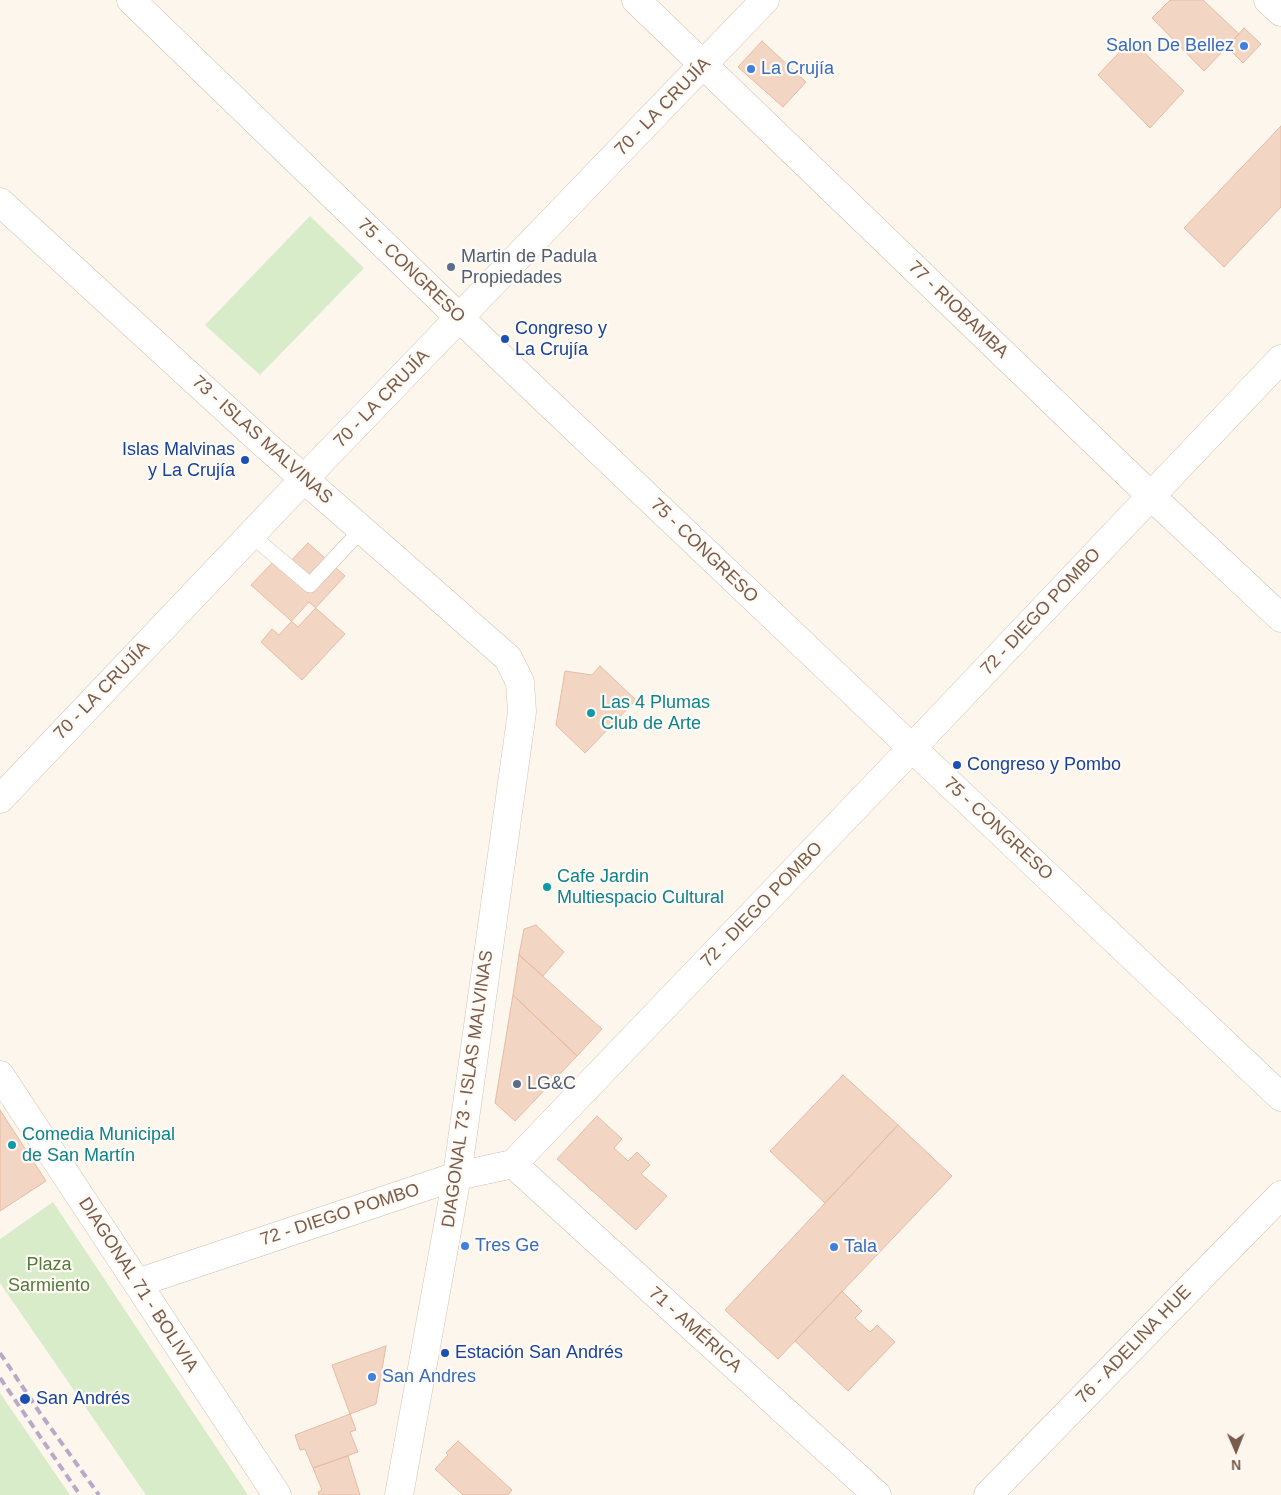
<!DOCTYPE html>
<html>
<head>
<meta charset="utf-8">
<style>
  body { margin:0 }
  #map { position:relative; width:1281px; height:1495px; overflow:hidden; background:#fdf6ec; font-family:Helvetica,sans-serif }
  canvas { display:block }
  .north { position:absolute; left:1211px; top:1425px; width:50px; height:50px; -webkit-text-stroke:4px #fffaf3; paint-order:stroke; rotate:179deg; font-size:14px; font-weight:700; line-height:20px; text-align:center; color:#7a5c4d }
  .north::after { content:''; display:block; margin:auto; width:18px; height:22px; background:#7a5c4d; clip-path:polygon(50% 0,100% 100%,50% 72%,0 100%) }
</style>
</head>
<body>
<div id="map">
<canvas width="1281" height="1495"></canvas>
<div class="north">N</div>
</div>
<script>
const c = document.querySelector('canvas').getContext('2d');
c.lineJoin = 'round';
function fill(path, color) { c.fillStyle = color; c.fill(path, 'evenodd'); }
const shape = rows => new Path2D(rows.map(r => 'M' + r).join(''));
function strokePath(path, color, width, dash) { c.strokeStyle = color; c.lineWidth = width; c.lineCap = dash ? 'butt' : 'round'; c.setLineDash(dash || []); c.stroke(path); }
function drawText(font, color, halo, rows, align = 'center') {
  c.font = font + ' Helvetica,sans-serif'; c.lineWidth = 4.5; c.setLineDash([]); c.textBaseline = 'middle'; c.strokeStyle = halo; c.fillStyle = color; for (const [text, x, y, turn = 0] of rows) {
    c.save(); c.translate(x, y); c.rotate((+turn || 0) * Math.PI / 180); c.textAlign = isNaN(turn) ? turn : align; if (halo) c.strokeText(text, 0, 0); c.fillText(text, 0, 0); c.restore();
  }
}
fill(shape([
  [310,216,364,268,260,375,205,325],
  [53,1202,248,1495,146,1495,0,1283,0,1239],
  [0,1393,70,1495,0,1495]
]), '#d8ecc9');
const building = shape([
  [1170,0,1203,0,1239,34,1204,71,1152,18,1170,0],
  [1244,28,1261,44,1243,63,1227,47,1244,28],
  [1131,40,1184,91,1150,128,1098,75,1131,40],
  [762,41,806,82,783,107,738,67,762,41],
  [1281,126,1281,207,1224,267,1184,228,1281,126],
  [308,543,345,576,298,627,251,585,276,559,285,567,308,543],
  [309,602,345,634,302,680,261,642,272,629,279,635,309,602],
  [600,666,636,700,585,753,556,725,565,671,592,675,600,666],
  [536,925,564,952,543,976,519,955,524,929,536,925],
  [519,955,602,1029,577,1056,513,995,519,955],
  [513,995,577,1056,515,1121,495,1103,513,995],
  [843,1075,898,1125,825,1203,770,1151,843,1075],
  [0,1110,46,1181,0,1211,0,1110],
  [597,1116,622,1139,614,1148,628,1161,637,1152,650,1165,641,1174,667,1196,636,1230,557,1159,597,1116],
  [898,1125,952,1176,778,1359,725,1310,898,1125],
  [842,1291,862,1311,855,1318,870,1332,877,1325,895,1342,848,1391,795,1341,842,1291],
  [386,1346,376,1404,350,1414,332,1365,386,1346],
  [350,1414,356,1430,350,1432,358,1452,313,1468,305,1449,300,1450,295,1435,350,1414],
  [458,1441,512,1490,508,1495,463,1495,435,1469,448,1455,446,1453,458,1441],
  [348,1456,360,1495,319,1495,318,1492,322,1490,313,1468,348,1456]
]);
fill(building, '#f3d5c3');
strokePath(building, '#e6bba3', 1);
const lane = shape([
  [251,535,310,585,362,529]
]);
const street = shape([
  [131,0,494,351,912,748,1281,1097],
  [636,0,1151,496,1281,618],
  [0,799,304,479],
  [0,1075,277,1495],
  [513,1164,877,1495],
  [137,1283,457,1176],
  [988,1495,1281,1195]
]);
const secondary = shape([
  [1268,0,1281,12],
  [0,202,262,442,508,658,520,682,522,712,457,1176,399,1495],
  [304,479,765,0],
  [457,1176,513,1164,912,748,1281,359]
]);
strokePath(lane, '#d1beb0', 16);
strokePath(street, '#d1beb0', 29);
strokePath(secondary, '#d6c0b0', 29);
strokePath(lane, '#fff', 15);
strokePath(street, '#fff', 28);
strokePath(secondary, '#fff', 28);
strokePath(shape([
  [0,1353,40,1413,99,1495],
  [0,1378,80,1495]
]), '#b9a8c9', 4, [8, 5]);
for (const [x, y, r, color] of [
  [1244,46,5,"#3f7fe0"],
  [751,69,5,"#3f7fe0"],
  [451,267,5,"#5c6f8a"],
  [505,339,5,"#1a4fb4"],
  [245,460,5,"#1a4fb4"],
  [591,713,5,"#0f9aa8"],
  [957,765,5,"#1a4fb4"],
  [547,887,5,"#0f9aa8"],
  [517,1084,5,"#5c6f8a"],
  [12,1145,5,"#0f9aa8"],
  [465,1246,5,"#3f7fe0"],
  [834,1247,5,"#3f7fe0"],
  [445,1353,5,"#1a4fb4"],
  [372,1377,5,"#3f7fe0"],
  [25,1399,6,"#1a4fb4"]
]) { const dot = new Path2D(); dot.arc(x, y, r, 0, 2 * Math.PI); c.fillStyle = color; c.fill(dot); strokePath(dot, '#fffaf3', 2); }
drawText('18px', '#366cbe', '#fffaf3', [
  ["Salon De Bellez",1234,46,"right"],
  ["La Crujía",761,69],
  ["Tres Ge",475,1246],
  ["Tala",844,1247],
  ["San Andres",382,1377]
], 'left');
drawText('18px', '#7a5c4d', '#fffaf3', [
  ["70 - LA CRUJÍA",663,107,-46],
  ["75 - CONGRESO",411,271,44],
  ["77 - RIOBAMBA",958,310,44],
  ["70 - LA CRUJÍA",382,399,-46],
  ["73 - ISLAS MALVINAS",262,440,42],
  ["75 - CONGRESO",704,551,44],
  ["72 - DIEGO POMBO",1041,612,-47],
  ["70 - LA CRUJÍA",102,691,-46],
  ["75 - CONGRESO",998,829,43],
  ["72 - DIEGO POMBO",762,905,-46],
  ["DIAGONAL 73 - ISLAS MALVINAS",468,1089,-82],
  ["72 - DIEGO POMBO",340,1215,-18],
  ["DIAGONAL 71 - BOLIVIA",138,1285,57],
  ["71 - AMÉRICA",695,1330,42],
  ["76 - ADELINA HUE",1134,1345,-46]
]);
drawText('18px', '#4e5e75', '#fffaf3', [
  ["Martin de Padula",461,257],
  ["Propiedades",461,278],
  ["LG&C",527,1084]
], 'left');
drawText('18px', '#164399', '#fffaf3', [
  ["Congreso y",515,329],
  ["La Crujía",515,350],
  ["Islas Malvinas",235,450,"right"],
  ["y La Crujía",235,471,"right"],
  ["Congreso y Pombo",967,765],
  ["Estación San Andrés",455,1353],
  ["San Andrés",36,1399]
], 'left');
drawText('18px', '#0d838f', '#fffaf3', [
  ["Las 4 Plumas",601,703],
  ["Club de Arte",601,724],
  ["Cafe Jardin",557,877],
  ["Multiespacio Cultural",557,898],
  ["Comedia Municipal",22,1135],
  ["de San Martín",22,1156]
], 'left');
drawText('18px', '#537a41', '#fffaf3', [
  ["Plaza",49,1265],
  ["Sarmiento",49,1286]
]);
</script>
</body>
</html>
